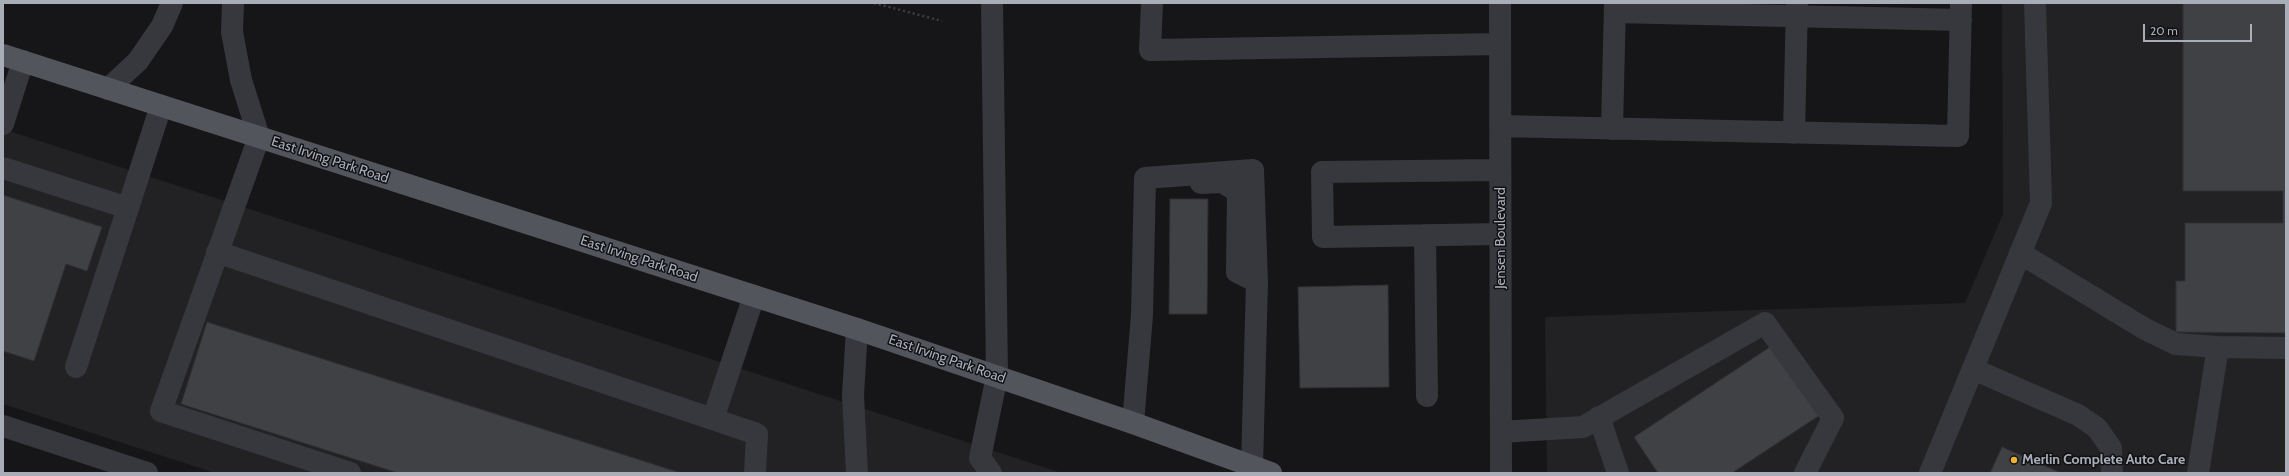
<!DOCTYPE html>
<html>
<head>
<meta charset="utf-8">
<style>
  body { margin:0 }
  #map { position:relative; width:2289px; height:476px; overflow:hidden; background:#161618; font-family:Cabin,sans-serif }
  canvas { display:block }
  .frame { position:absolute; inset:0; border:4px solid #a8adb8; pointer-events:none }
  .scale { position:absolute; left:2143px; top:24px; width:109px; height:18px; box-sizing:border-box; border:2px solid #a8adb8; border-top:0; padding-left:5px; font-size:12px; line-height:14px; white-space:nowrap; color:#a8adb8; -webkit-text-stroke:3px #111113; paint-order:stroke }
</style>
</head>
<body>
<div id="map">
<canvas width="2289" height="476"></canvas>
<div class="frame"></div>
<div class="scale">20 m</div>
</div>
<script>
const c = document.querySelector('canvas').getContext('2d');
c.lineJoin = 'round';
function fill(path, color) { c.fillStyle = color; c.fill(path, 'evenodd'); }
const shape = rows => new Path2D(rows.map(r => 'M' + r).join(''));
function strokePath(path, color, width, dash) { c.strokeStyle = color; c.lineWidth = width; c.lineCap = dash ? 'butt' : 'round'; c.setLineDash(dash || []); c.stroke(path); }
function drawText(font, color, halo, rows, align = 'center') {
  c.font = font + ' Cabin,sans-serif'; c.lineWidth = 3; c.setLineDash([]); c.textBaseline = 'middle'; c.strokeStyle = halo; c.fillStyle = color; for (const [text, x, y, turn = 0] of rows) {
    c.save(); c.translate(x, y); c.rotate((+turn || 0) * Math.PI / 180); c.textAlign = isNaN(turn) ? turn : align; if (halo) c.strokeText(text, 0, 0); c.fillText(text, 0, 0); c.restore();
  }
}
fill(shape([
  [2002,3,2286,3,2286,473,1547,473,1545,317,1965,303,2003,214],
  [3,129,1062,473,215,473,3,404]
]), '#222225');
const building = shape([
  [2183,3,2286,3,2286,333,2176,332,2176,281,2185,281,2185,223,2283,223,2283,191,2183,191,2183,3],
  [3,195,102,227,87,271,66,264,34,361,3,351,3,195],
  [1170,199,1208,199,1207,314,1169,314,1170,199],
  [1388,285,1389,387,1300,388,1298,287,1388,285],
  [207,322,681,473,398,473,181,404,207,322],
  [1773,345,1820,415,1732,473,1658,473,1634,437,1773,345],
  [2002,447,2061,473,1990,473,2002,447]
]);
fill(building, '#404145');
strokePath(building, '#303034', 1);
strokePath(shape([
  [874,3,942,21]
]), '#3d3f44', 2.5, [2, 3]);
strokePath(shape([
  [233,3,232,32,241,80,259,137,161,411,350,473],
  [1152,3,1150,50,1500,44],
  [1500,3,1501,473],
  [1615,12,1961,20],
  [108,89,138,61,162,26,172,3],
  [3,124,23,61],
  [1500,126,1958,136,1961,3],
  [1612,129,1615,3],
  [1794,133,1797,3],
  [3,168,128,208,76,367],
  [1500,170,1322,172,1323,237,1500,234],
  [1201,183,1222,182,1238,192,1237,272,1257,282],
  [128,208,161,106],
  [1425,235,1427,396],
  [217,252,757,434,755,473],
  [2020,253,2145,329,2176,344,2218,347,2286,348],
  [857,329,853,395,857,473],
  [1973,369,2078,415,2097,428,2111,448,2112,473],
  [1599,417,1618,473],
  [713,419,754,296],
  [1133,423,1142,315,1145,178,1253,170,1257,282,1252,466],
  [3,426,147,473],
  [1501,432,1583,427,1765,323,1833,418,1805,473],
  [991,473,980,458,997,376,992,3],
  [1930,473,2041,203,2035,3],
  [2198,473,2218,347]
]), '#37383d', 22);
strokePath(shape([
  [3,55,857,329,1133,423,1271,473]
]), '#53555c', 22);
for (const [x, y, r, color] of [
  [2014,460,4,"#f2b134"]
]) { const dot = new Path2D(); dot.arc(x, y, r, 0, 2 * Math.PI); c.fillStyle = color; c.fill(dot); strokePath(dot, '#111113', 1.5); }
drawText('14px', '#a8adb8', '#111113', [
  ["East Irving Park Road",330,160,18],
  ["Jensen Boulevard",1501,238,-90],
  ["East Irving Park Road",639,259,18],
  ["East Irving Park Road",947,359,19]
]);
drawText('bold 14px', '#a8adb8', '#111113', [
  ["Merlin Complete Auto Care",2022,460]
], 'left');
</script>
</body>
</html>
